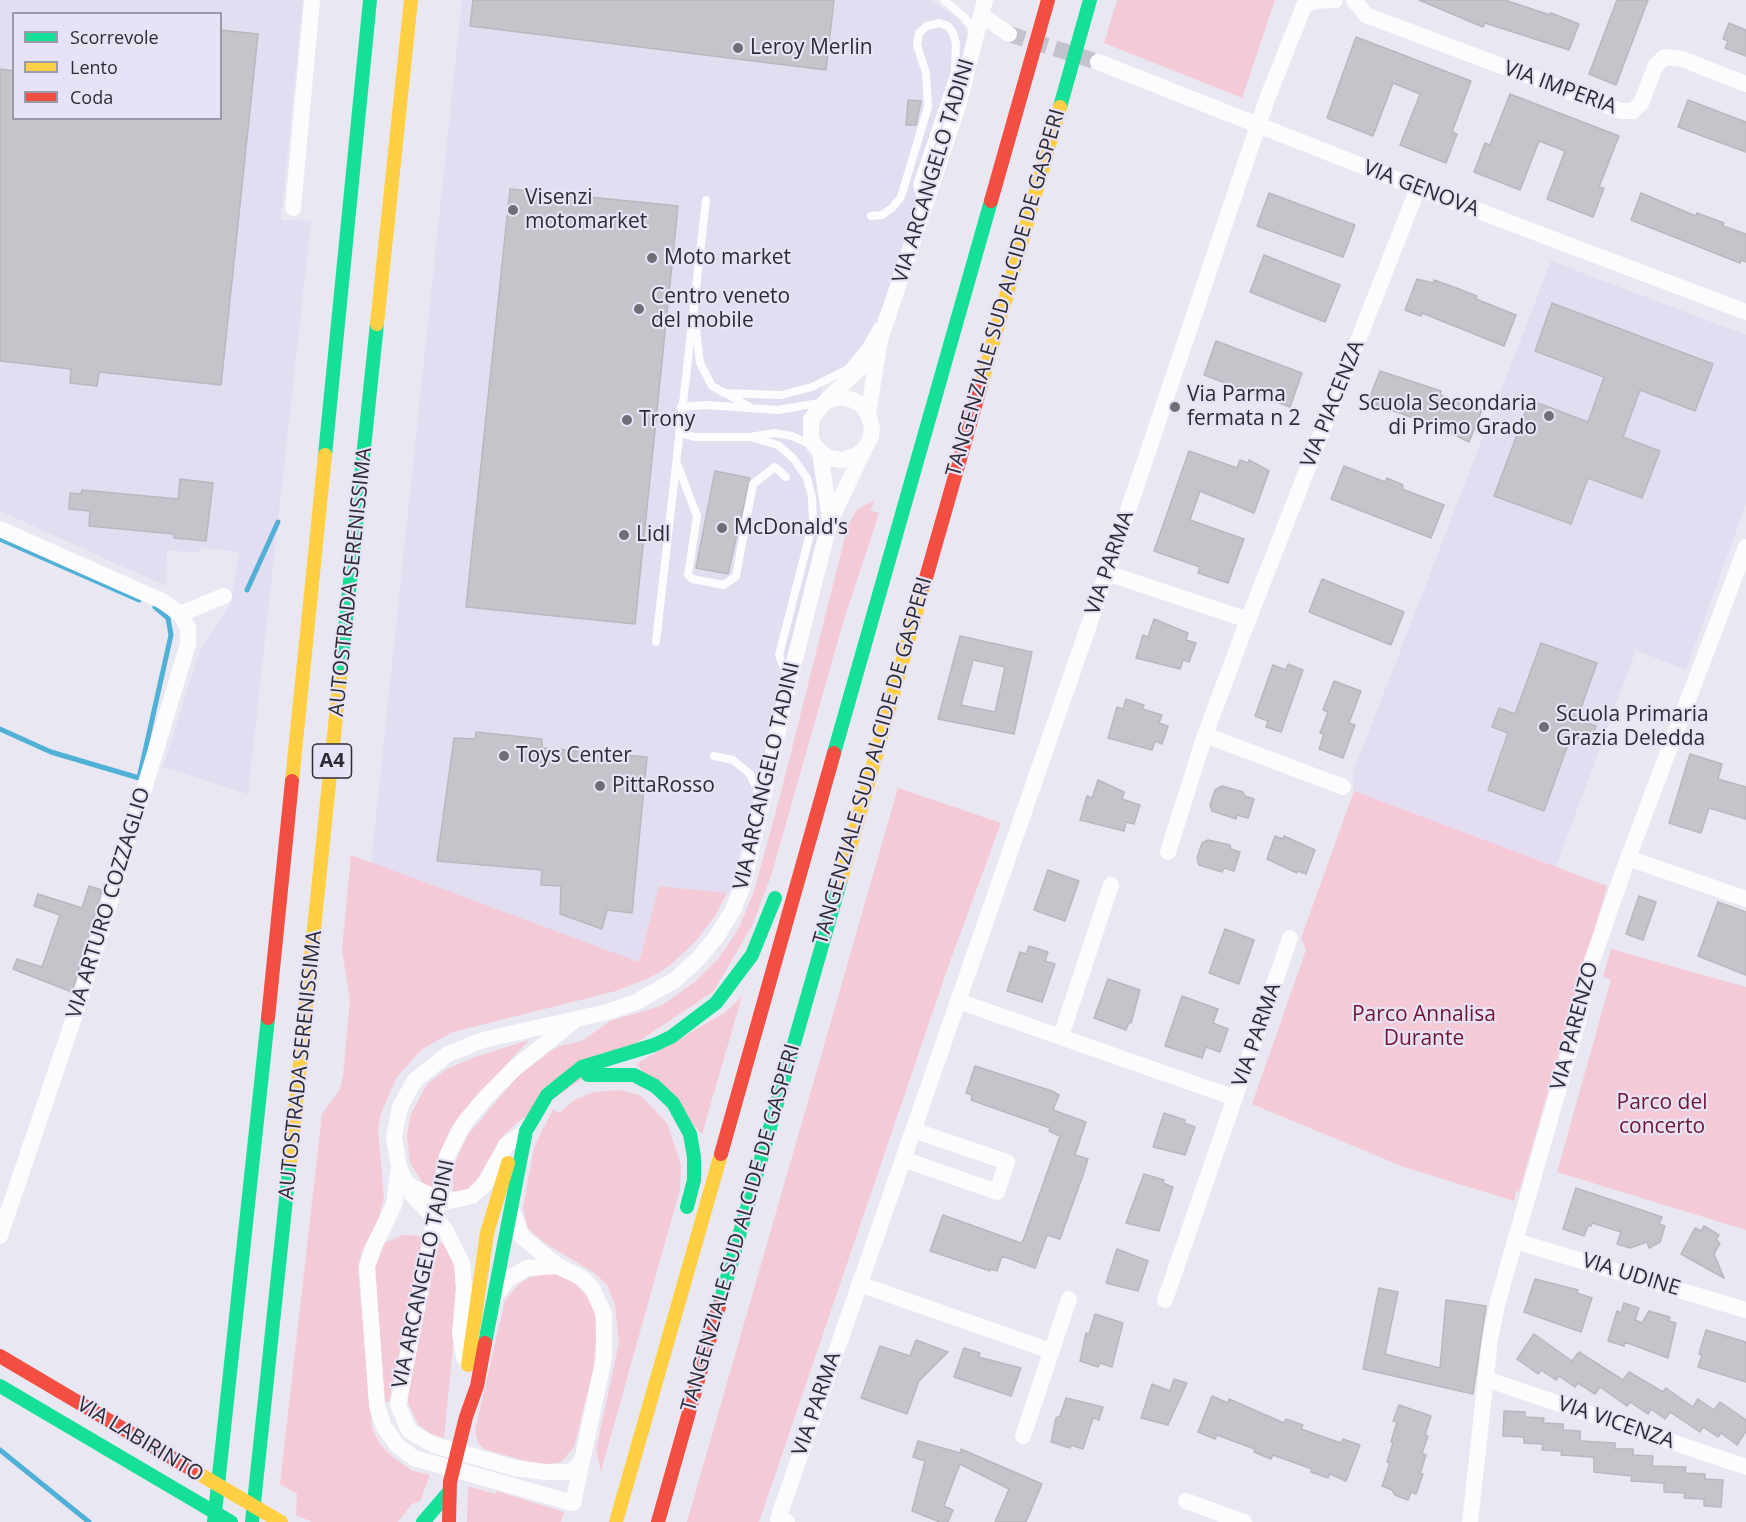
<!DOCTYPE html>
<html>
<head>
<meta charset="utf-8">
<style>
  body { margin:0 }
  #map { position:relative; width:1746px; height:1522px; overflow:hidden; background:#e9e7f2; font-family:"Open Sans",sans-serif }
  canvas { display:block }
  .legend { position:absolute; left:12px; top:12px; width:210px; height:108px; box-sizing:border-box; background:#e7e2f6; border:2px solid #9d99a8; margin:0; padding:8px 10px; list-style:none; font-size:18px; color:#2e2c33 }
  .legend li { display:flex; align-items:center; gap:12px; height:30px }
  .legend b { width:30px; border:2px solid #9d99a8 }
</style>
</head>
<body>
<div id="map">
<canvas width="1746" height="1522"></canvas>
<ul class="legend">
<li><b style="height:8px;background:#16e098"></b>Scorrevole</li>
<li><b style="height:8px;background:#ffcf43"></b>Lento</li>
<li><b style="height:8px;background:#f24e42"></b>Coda</li>
</ul>
</div>
<script>
const c = document.querySelector('canvas').getContext('2d');
c.lineJoin = 'round';
function fill(path, color) { c.fillStyle = color; c.fill(path, 'evenodd'); }
const shape = rows => new Path2D(rows.map(r => 'M' + r).join(''));
function strokePath(path, color, width, dash) { c.strokeStyle = color; c.lineWidth = width; c.lineCap = dash ? 'butt' : 'round'; c.setLineDash(dash || []); c.stroke(path); }
function drawText(font, color, halo, rows, align = 'center') {
  c.font = font + ' "Open Sans",sans-serif'; c.lineWidth = 4.5; c.setLineDash([]); c.textBaseline = 'middle'; c.strokeStyle = halo; c.fillStyle = color; for (const [text, x, y, turn = 0] of rows) {
    c.save(); c.translate(x, y); c.rotate((+turn || 0) * Math.PI / 180); c.textAlign = isNaN(turn) ? turn : align; if (halo) c.strokeText(text, 0, 0); c.fillText(text, 0, 0); c.restore();
  }
}
fill(shape([
  [0,0,303,0,281,220,311,221,248,794,163,767,200,650,231,603,239,552,202,548,196,553,167,550,166,586,0,511],
  [14,14,220,14,220,118,14,118],
  [462,0,929,0,957,18,965,29,967,38,968,50,895,284,858,354,848,365,826,378,806,437,806,450,818,467,823,523,730,890,727,893,659,886,639,962,371,864],
  [1551,261,1746,335,1746,504,1686,670,1636,650,1556,867,1354,791,1353,773]
]), '#e2ddf1');
fill(shape([
  [1117,0,1275,0,1242,98,1104,43],
  [874,500,871,511,879,513,842,626,772,873,753,924,714,991,518,1122,503,1136,475,1182,468,1190,453,1192,453,1167,467,1136,517,1077,548,1053,560,1046,582,1041,610,1021,661,1006,696,981,719,958,739,928,754,891,779,800,848,525,857,510],
  [898,788,1001,823,948,967,759,1522,687,1522],
  [1354,791,1607,886,1519,1192,1516,1191,1514,1201,1404,1167,1252,1104,1306,950,1301,938],
  [351,855,639,962,659,886,727,893,715,916,695,942,669,966,653,976,616,991,453,1032,422,1049,396,1078,381,1113,378,1129,384,1197,378,1221,362,1250,358,1270,372,1428,380,1444,389,1454,411,1470,430,1475,420,1501,412,1504,398,1522,312,1522,296,1515,297,1494,280,1484,322,1114,339,1091,343,1076,350,1000,342,950],
  [1611,949,1746,987,1746,1230,1557,1172,1611,980,1603,977],
  [742,996,702,1134,636,1064,726,1012],
  [529,1040,465,1109,450,1129,439,1155,435,1189,424,1185,410,1163,407,1135,411,1114,427,1084,447,1069,472,1058],
  [619,1090,640,1095,667,1123,681,1165,680,1189,601,1471,596,1450,619,1343,615,1305,607,1285,596,1274,545,1243,533,1233,527,1226,523,1208,534,1147,553,1109,559,1113,574,1100,594,1092],
  [403,1235,424,1236,389,1402,385,1402,375,1267,385,1243],
  [439,1243,444,1244,454,1259,457,1305,444,1438,431,1434,418,1424,408,1403,409,1387],
  [552,1273,572,1281,589,1298,595,1315,596,1340,593,1370,574,1447,561,1462,547,1464,529,1462,484,1449,478,1443,475,1430,505,1301,518,1285,530,1277],
  [468,1486,495,1494,497,1491,564,1512,561,1522,467,1522]
]), '#f4cad6');
strokePath(shape([
  [0,539,139,600],
  [247,590,278,522],
  [0,729,51,752,139,778,171,635,168,618,155,607],
  [0,1450,89,1522]
]), '#51b0d5', 5);
const building = shape([
  [473,0,834,0,826,70,470,26,473,0],
  [1419,0,1505,0,1550,15,1551,13,1579,24,1569,50,1485,23,1483,27,1419,0],
  [1617,0,1648,0,1616,85,1589,74,1617,0],
  [1729,23,1746,30,1746,56,1725,48,1728,41,1723,39,1729,23],
  [220,30,258,34,221,385,99,372,97,386,70,383,71,369,0,361,0,69,14,71,14,118,220,118,220,30],
  [1356,37,1471,81,1452,132,1457,134,1446,163,1400,145,1420,94,1393,83,1373,136,1327,118,1356,37],
  [1510,94,1619,136,1599,187,1604,188,1593,217,1547,199,1565,151,1539,141,1520,190,1474,172,1485,143,1490,145,1510,94],
  [908,100,921,101,916,125,906,125,908,100],
  [1688,100,1746,122,1746,152,1678,127,1688,100],
  [510,189,678,206,635,624,466,607,510,189],
  [1269,193,1355,225,1343,257,1257,226,1269,193],
  [1641,193,1696,216,1697,213,1724,223,1723,226,1746,234,1746,262,1741,260,1740,263,1631,220,1641,193],
  [1264,255,1340,285,1325,322,1250,292,1264,255],
  [1417,279,1433,283,1434,280,1459,289,1477,296,1476,299,1516,315,1504,346,1422,313,1421,316,1405,310,1417,279],
  [1552,303,1713,364,1695,411,1640,390,1623,437,1660,451,1642,498,1588,478,1571,524,1494,496,1530,400,1588,422,1604,377,1535,351,1552,303],
  [1216,341,1302,373,1290,407,1204,375,1216,341],
  [1380,371,1441,391,1440,395,1482,410,1469,442,1439,427,1368,402,1380,371],
  [1189,451,1237,468,1240,460,1248,463,1249,460,1269,471,1254,513,1200,491,1190,520,1244,539,1228,583,1198,573,1200,567,1154,551,1189,451],
  [1344,466,1385,482,1387,478,1403,485,1402,489,1444,505,1431,538,1331,499,1344,466],
  [715,471,750,478,728,574,696,568,715,471],
  [180,479,213,483,206,541,174,538,174,534,89,526,90,511,69,509,70,493,81,494,82,490,178,499,180,479],
  [1322,579,1404,612,1391,645,1309,612,1322,579],
  [1154,619,1188,633,1186,640,1196,643,1189,662,1183,660,1180,669,1136,658,1143,635,1148,637,1154,619],
  [960,636,1032,652,1014,734,938,719,960,636],
  [973,660,1005,667,995,712,961,705,973,660],
  [1541,643,1597,663,1577,719,1596,726,1590,743,1571,736,1544,811,1488,790,1508,733,1492,727,1499,708,1515,714,1541,643],
  [1288,664,1303,670,1281,732,1266,727,1268,721,1255,716,1273,665,1286,670,1288,664],
  [1334,681,1361,691,1349,723,1355,725,1343,758,1319,749,1324,734,1320,733,1328,712,1323,710,1334,681],
  [1126,699,1144,705,1142,709,1162,715,1159,723,1168,726,1162,744,1155,741,1152,750,1108,738,1117,707,1123,709,1126,699],
  [476,732,542,739,542,748,647,757,632,913,607,910,602,929,560,914,561,886,541,885,542,870,437,861,454,738,475,739,476,732],
  [1690,754,1722,764,1718,779,1746,787,1746,819,1709,808,1701,833,1669,823,1690,754],
  [1098,780,1124,792,1122,799,1140,805,1134,824,1126,822,1124,831,1080,820,1087,796,1092,798,1098,780],
  [1222,786,1243,792,1245,796,1254,799,1248,818,1237,815,1236,819,1212,811,1210,805,1215,790,1222,786],
  [1275,836,1283,839,1284,836,1315,850,1306,874,1298,871,1297,873,1267,859,1275,836],
  [1208,840,1230,845,1231,849,1240,852,1234,871,1224,868,1222,872,1199,865,1197,858,1202,843,1208,840],
  [1048,870,1079,881,1065,921,1034,910,1048,870],
  [89,886,102,890,72,992,13,969,17,959,42,967,60,915,34,906,38,894,82,908,89,886],
  [1639,896,1656,902,1643,940,1626,934,1639,896],
  [1718,902,1746,912,1746,975,1698,956,1718,902],
  [1225,929,1254,940,1239,984,1209,973,1225,929],
  [1029,946,1048,952,1045,961,1055,964,1042,1002,1007,991,1020,952,1026,954,1029,946],
  [1108,979,1140,990,1131,1023,1129,1022,1126,1030,1094,1018,1108,979],
  [1182,996,1218,1009,1213,1023,1228,1029,1220,1052,1206,1047,1202,1058,1165,1046,1182,996],
  [975,1066,1052,1091,1059,1095,1053,1110,1086,1122,1075,1155,1088,1159,1082,1178,1060,1239,1047,1235,1035,1268,1002,1256,997,1271,990,1269,990,1271,930,1251,943,1215,1021,1243,1023,1241,1060,1136,1049,1131,1050,1128,971,1100,972,1095,966,1093,975,1066],
  [1164,1113,1185,1120,1184,1123,1195,1127,1185,1155,1153,1147,1164,1113],
  [1144,1174,1164,1180,1163,1183,1173,1187,1159,1231,1126,1223,1144,1174],
  [1576,1188,1662,1217,1659,1224,1665,1226,1660,1242,1649,1248,1647,1242,1630,1248,1617,1244,1621,1232,1592,1223,1591,1226,1588,1226,1584,1236,1563,1229,1576,1188],
  [1704,1226,1719,1235,1716,1240,1720,1243,1714,1254,1724,1278,1681,1254,1695,1228,1701,1231,1704,1226],
  [1117,1249,1148,1261,1138,1291,1106,1283,1117,1249],
  [1535,1279,1578,1290,1577,1293,1592,1298,1581,1332,1524,1312,1535,1279],
  [1379,1288,1398,1292,1385,1354,1440,1368,1446,1300,1486,1306,1473,1394,1363,1369,1379,1288],
  [1624,1303,1639,1308,1635,1320,1642,1323,1649,1311,1670,1317,1669,1321,1676,1323,1668,1358,1625,1342,1624,1346,1608,1341,1617,1311,1621,1313,1624,1303],
  [1095,1314,1123,1323,1112,1367,1100,1363,1098,1367,1080,1361,1086,1333,1089,1334,1095,1314],
  [1706,1330,1746,1342,1746,1382,1698,1367,1702,1355,1699,1354,1706,1330],
  [1534,1334,1572,1361,1579,1352,1623,1380,1629,1372,1663,1392,1666,1388,1693,1407,1698,1399,1714,1410,1720,1402,1746,1420,1746,1431,1737,1445,1721,1433,1718,1437,1703,1427,1700,1432,1670,1412,1665,1419,1651,1409,1648,1414,1630,1402,1627,1406,1600,1387,1595,1394,1578,1383,1575,1387,1559,1376,1556,1380,1541,1370,1538,1374,1517,1359,1534,1334],
  [916,1340,948,1352,919,1381,907,1414,861,1398,880,1346,910,1356,916,1340],
  [964,1348,980,1353,978,1357,1021,1368,1011,1396,954,1377,964,1348],
  [1174,1379,1187,1383,1168,1425,1141,1418,1152,1384,1170,1391,1174,1379],
  [1212,1396,1228,1403,1229,1399,1284,1423,1286,1419,1303,1425,1301,1429,1341,1443,1343,1439,1360,1445,1346,1481,1330,1474,1328,1478,1311,1472,1312,1469,1273,1455,1271,1459,1254,1452,1255,1449,1217,1435,1215,1439,1198,1432,1212,1396],
  [1066,1398,1103,1407,1099,1420,1093,1418,1083,1449,1071,1445,1070,1448,1051,1442,1056,1418,1060,1416,1066,1398],
  [1399,1405,1431,1416,1425,1435,1428,1436,1422,1453,1426,1455,1420,1474,1423,1474,1416,1494,1411,1492,1408,1500,1395,1495,1392,1490,1382,1486,1390,1463,1387,1462,1393,1443,1391,1442,1397,1422,1393,1421,1399,1405],
  [1504,1411,1525,1412,1525,1417,1544,1418,1543,1423,1563,1424,1563,1430,1580,1431,1580,1441,1615,1443,1615,1449,1633,1449,1633,1455,1653,1456,1652,1466,1686,1467,1685,1473,1705,1474,1705,1479,1723,1480,1721,1507,1704,1506,1704,1499,1684,1498,1685,1493,1664,1492,1664,1483,1631,1481,1632,1476,1594,1472,1594,1457,1561,1455,1562,1451,1542,1450,1543,1444,1524,1443,1524,1437,1503,1436,1504,1411],
  [918,1441,960,1453,961,1449,1042,1484,1026,1522,995,1522,1009,1489,960,1464,944,1506,953,1510,948,1522,940,1522,912,1511,925,1461,913,1457,918,1441]
]);
fill(building, '#c7c3ca');
strokePath(building, '#bbb7be', 1.5);
strokePath(shape([
  [1009,34,1098,62]
]), '#c4c2cc', 16, [16, 8]);
strokePath(shape([
  [944,0,964,17,971,26,973,36],
  [871,216,882,215,892,208,901,197,928,107,926,73,917,45,919,33,927,26,939,23,948,26,953,33,956,43,955,72,917,185,923,206],
  [696,329,700,363,712,386,750,407],
  [723,393,781,395,812,387,848,369,866,347,877,328],
  [681,407,705,405,778,410,825,402],
  [679,432,694,437,750,437,774,433,792,436,813,446],
  [750,437,778,445,793,458,807,478,812,497,813,522,779,655,787,677],
  [678,466,697,516,688,575,692,579,724,585,736,576,753,484,775,467,786,477],
  [656,642,706,200],
  [714,756,733,760,750,774,760,796]
]), '#fcfbfd', 8);
strokePath(shape([
  [1354,0,1366,15,1621,111,1633,111,1641,103,1656,65,1665,57,1682,59,1746,84],
  [981,15,1009,34],
  [1098,62,1418,188,1746,312],
  [293,208,312,0],
  [827,400,859,369,878,344],
  [868,414,880,340,958,106,985,0],
  [820,452,829,458,842,460,855,456,864,450,871,437,872,427,868,414,862,405,853,400,839,397,825,402,811,419,811,440,820,452,830,521],
  [0,529,162,601,180,614,188,628,188,644,82,994,0,1236],
  [1107,573,1248,620],
  [180,614,224,596],
  [1205,735,1343,787],
  [1168,852,1205,735,1248,620,1418,188],
  [1628,858,1746,899],
  [958,1001,1235,1098],
  [574,1021,516,1067,486,1097,464,1123,447,1156,398,1405,409,1431,434,1445,515,1468,545,1472,571,1472,582,1461],
  [1061,1036,1111,885],
  [903,1159,997,1192,1007,1162,913,1130],
  [399,1167,394,1205,374,1246,367,1266,377,1406,384,1427,397,1445,414,1458,573,1503,604,1358,604,1314,592,1288,582,1278,558,1266,522,1237,512,1210],
  [408,1185,445,1202,472,1196,485,1184,506,1145,526,1131],
  [1515,1241,1746,1310],
  [859,1284,1051,1351],
  [496,1295,508,1279,527,1268,558,1266],
  [1165,1300,1290,938],
  [464,1358,460,1334,464,1288,462,1263,445,1229,412,1195,399,1167,394,1137,400,1107,415,1080,448,1054,483,1040,607,1012,636,1002,675,980,698,959,717,936,733,910,744,882,789,682,830,521,864,450],
  [1486,1379,1746,1467],
  [1023,1436,1069,1299],
  [1186,1501,1244,1522],
  [787,1522,778,1519,1107,573,1267,99,1304,6,1314,1,1335,0],
  [1470,1522,1490,1340,1498,1301,1578,1021,1590,967,1628,858,1746,547]
]), '#fcfbfd', 16);
strokePath(shape([
  [1060,107,1090,0],
  [325,455,370,0],
  [340,677,377,324],
  [834,753,991,201],
  [588,1075,634,1075,655,1086,673,1103,690,1134,694,1157,694,1180,687,1207],
  [526,1131,547,1095,582,1067,654,1045,671,1037,716,1003,752,955,775,898],
  [719,1306,841,879],
  [485,1343,526,1131],
  [0,1386,231,1522],
  [214,1522,268,1018],
  [252,1522,290,1161],
  [423,1522,448,1493]
]), '#16e098', 14);
strokePath(shape([
  [377,324,411,0],
  [981,385,1060,107],
  [292,781,325,455],
  [841,879,924,585],
  [290,1161,340,677],
  [468,1365,487,1233,508,1163],
  [191,1469,281,1522],
  [616,1522,721,1154]
]), '#ffcf43', 14);
strokePath(shape([
  [991,201,1048,0],
  [924,585,981,385],
  [268,1018,292,781],
  [721,1154,834,753],
  [0,1356,191,1469],
  [449,1522,450,1482,466,1417,477,1386,485,1343],
  [658,1522,719,1306]
]), '#f24e42', 14);
for (const [x, y, r, color] of [
  [738,48,6,"#6f6d76"],
  [513,210,6,"#6f6d76"],
  [652,258,6,"#6f6d76"],
  [639,309,6,"#6f6d76"],
  [1175,407,6,"#6f6d76"],
  [1549,416,6,"#6f6d76"],
  [627,420,6,"#6f6d76"],
  [722,528,6,"#6f6d76"],
  [624,535,6,"#6f6d76"],
  [1544,727,6,"#6f6d76"],
  [504,756,6,"#6f6d76"],
  [600,786,6,"#6f6d76"]
]) { const dot = new Path2D(); dot.arc(x, y, r, 0, 2 * Math.PI); c.fillStyle = color; c.fill(dot); strokePath(dot, '#e7e2f6', 2); }
for (const [x, y, w] of [
  [332,761,39]
]) { const box = new Path2D(); box.roundRect(x - w / 2, y - 17, w, 34, 4.5); c.fillStyle = '#e7e2f6'; c.fill(box); strokePath(box, '#2e2c33', 1.5); }
drawText('bold 20px', '#2e2c33', null, [
  ["A4",332,761]
]);
drawText('21px', '#2e2c33', '#e7e2f6', [
  ["Leroy Merlin",750,48],
  ["Visenzi",525,198],
  ["motomarket",525,222],
  ["Moto market",664,258],
  ["Centro veneto",651,297],
  ["del mobile",651,321],
  ["Via Parma",1187,395],
  ["fermata n 2",1187,419],
  ["Scuola Secondaria",1537,404,"right"],
  ["di Primo Grado",1537,428,"right"],
  ["Trony",639,420],
  ["McDonald's",734,528],
  ["Lidl",636,535],
  ["Scuola Primaria",1556,715],
  ["Grazia Deledda",1556,739],
  ["Toys Center",516,756],
  ["PittaRosso",612,786]
], 'left');
drawText('21px', '#2e2c33', '#e7e2f6', [
  ["VIA IMPERIA",1560,88,20],
  ["VIA ARCANGELO TADINI",934,171,-73],
  ["VIA GENOVA",1421,189,21],
  ["TANGENZIALE SUD ALCIDE DE GASPERI",1006,293,-74],
  ["VIA PIACENZA",1333,404,-68],
  ["VIA PARMA",1110,563,-71],
  ["AUTOSTRADA SERENISSIMA",351,582,-84],
  ["TANGENZIALE SUD ALCIDE DE GASPERI",873,761,-74],
  ["VIA ARCANGELO TADINI",767,776,-77],
  ["VIA ARTURO COZZAGLIO",109,903,-73],
  ["VIA PARENZO",1575,1026,-75],
  ["VIA PARMA",1257,1035,-71],
  ["AUTOSTRADA SERENISSIMA",301,1065,-84],
  ["TANGENZIALE SUD ALCIDE DE GASPERI",741,1228,-74],
  ["VIA ARCANGELO TADINI",424,1274,-78],
  ["VIA UDINE",1631,1275,17],
  ["VIA PARMA",817,1404,-71],
  ["VIA VICENZA",1616,1423,19],
  ["VIA LABIRINTO",140,1440,31]
]);
drawText('21px', '#6f1531', '#e7e2f6', [
  ["Parco Annalisa",1424,1015],
  ["Durante",1424,1039],
  ["Parco del",1662,1103],
  ["concerto",1662,1127]
]);
</script>
</body>
</html>
